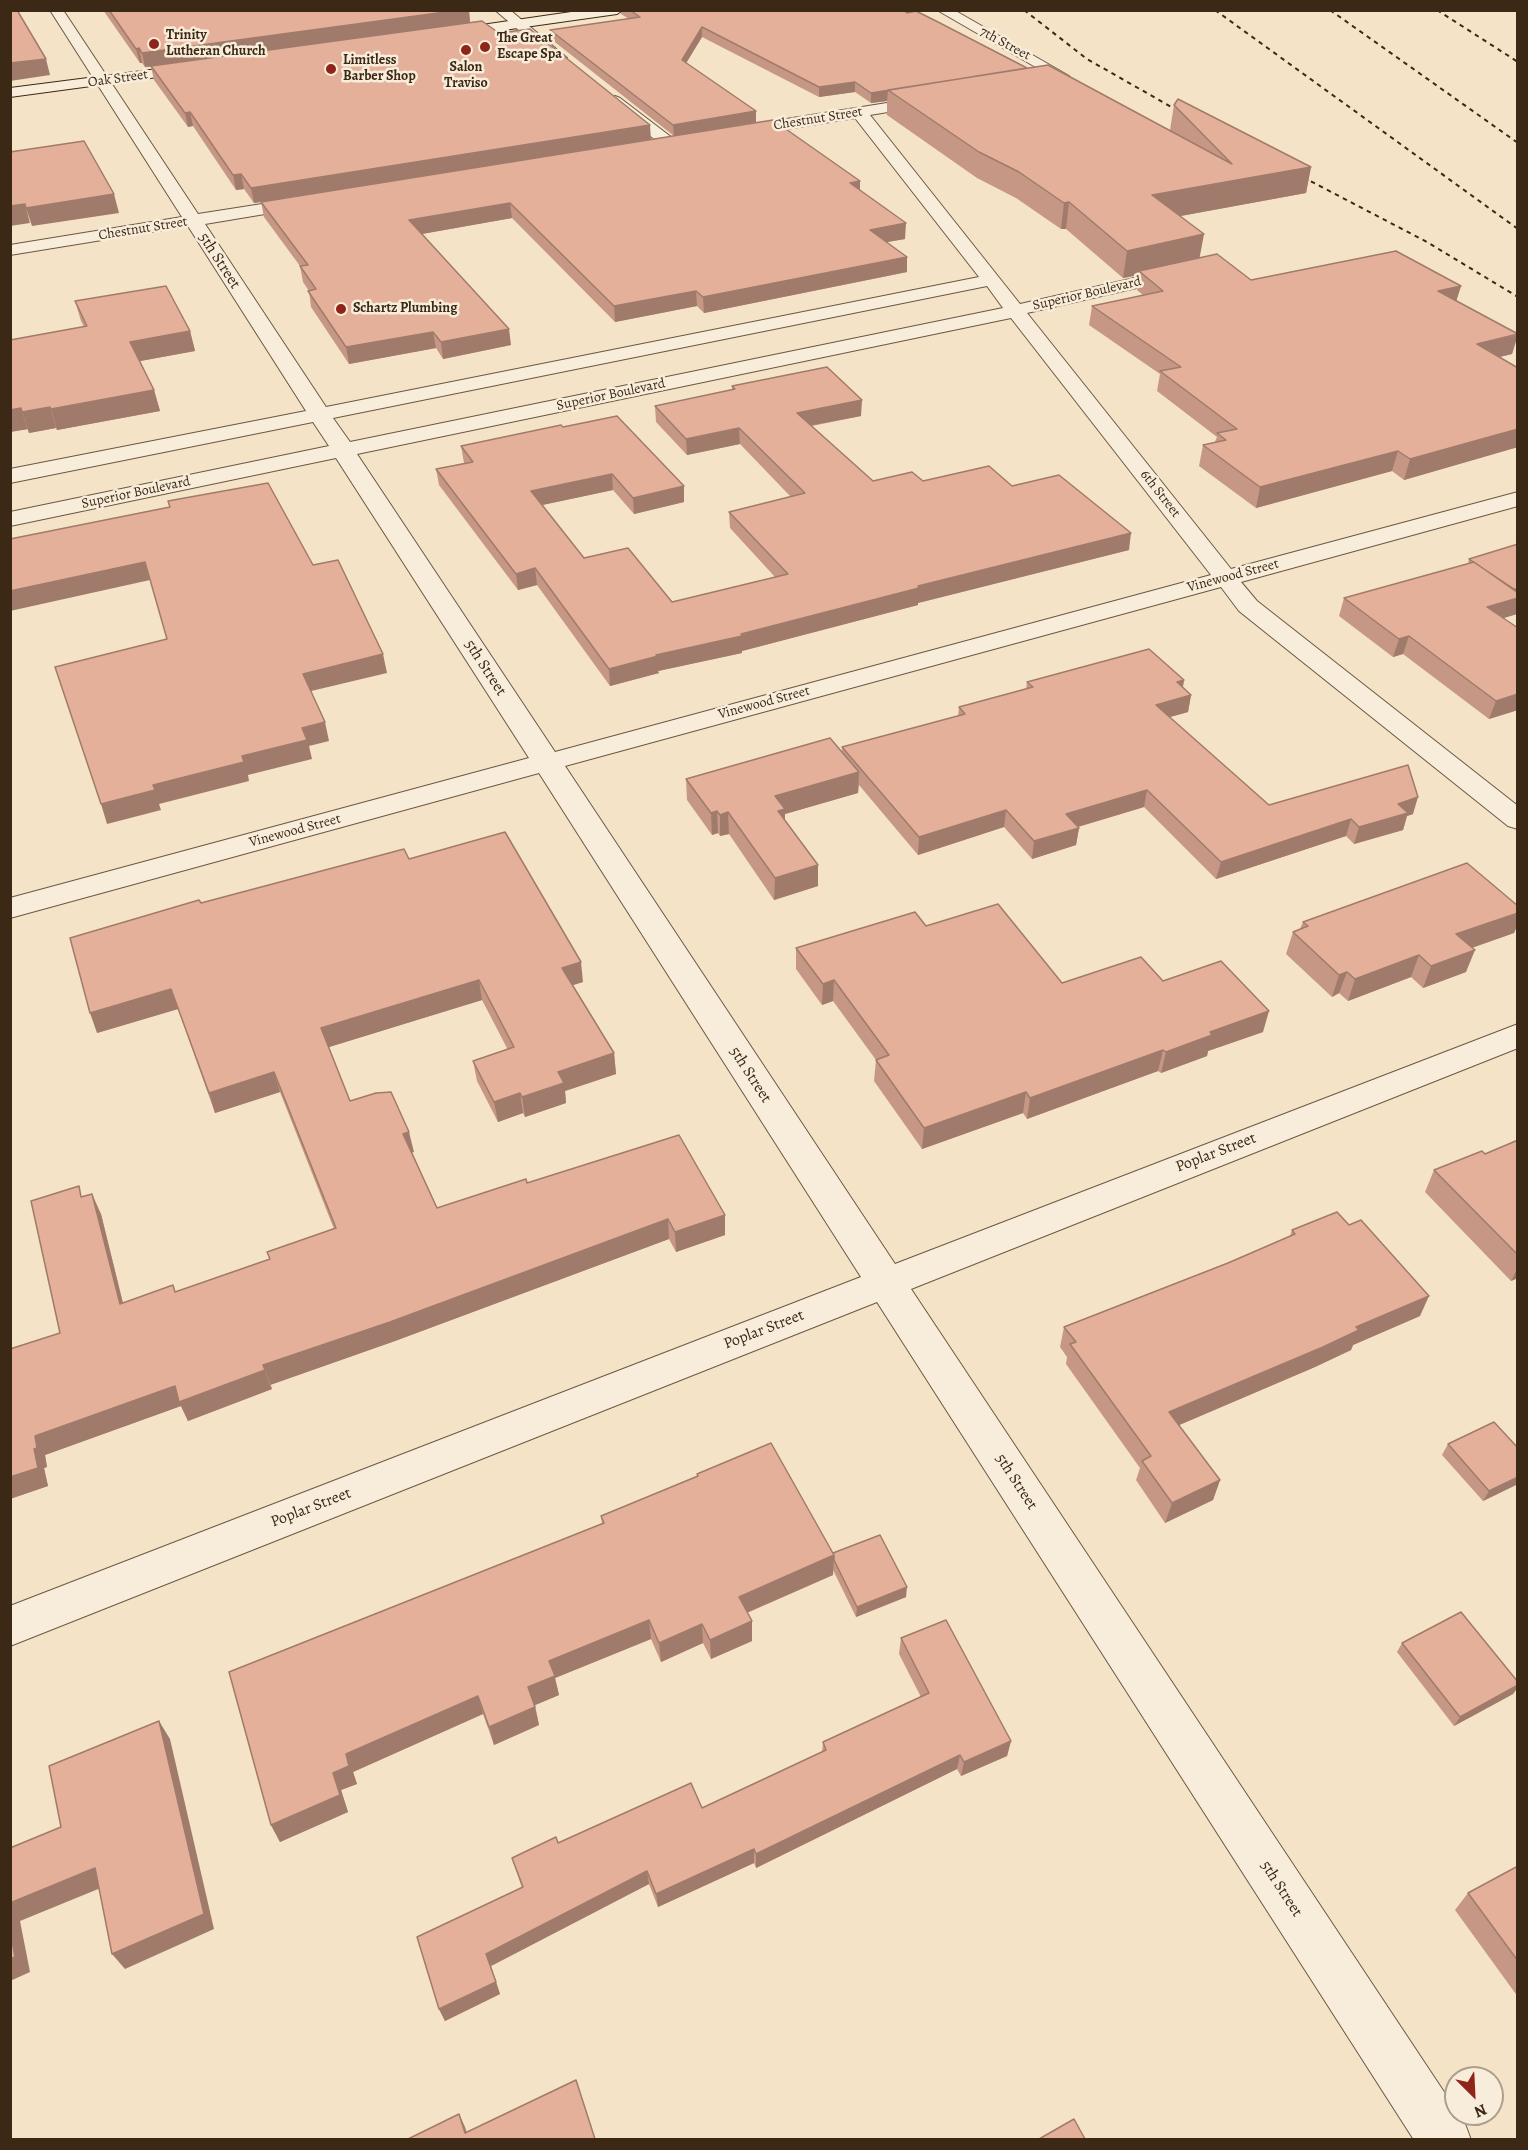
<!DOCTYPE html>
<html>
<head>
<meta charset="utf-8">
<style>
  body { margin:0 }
  #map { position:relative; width:1528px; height:2150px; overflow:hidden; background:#f5e3c7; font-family:Alegreya,serif }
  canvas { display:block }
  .frame { position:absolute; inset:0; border:12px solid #3b2915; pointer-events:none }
  .north { position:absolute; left:1444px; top:2066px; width:60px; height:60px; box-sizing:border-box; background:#f8eddb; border:2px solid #ac9f8c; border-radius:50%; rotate:156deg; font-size:16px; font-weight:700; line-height:24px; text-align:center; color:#3b2915 }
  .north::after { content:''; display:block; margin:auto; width:21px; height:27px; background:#8f2418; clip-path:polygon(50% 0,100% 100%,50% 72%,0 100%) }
</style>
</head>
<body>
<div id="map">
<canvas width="1528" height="2150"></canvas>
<div class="frame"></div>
<div class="north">N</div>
</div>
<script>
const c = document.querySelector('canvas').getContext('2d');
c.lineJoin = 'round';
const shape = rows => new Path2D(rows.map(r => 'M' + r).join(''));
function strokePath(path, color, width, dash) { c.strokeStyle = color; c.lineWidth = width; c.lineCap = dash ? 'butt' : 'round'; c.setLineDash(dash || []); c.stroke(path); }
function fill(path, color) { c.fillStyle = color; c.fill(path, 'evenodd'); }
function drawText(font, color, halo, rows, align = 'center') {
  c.font = font + ' Alegreya,serif'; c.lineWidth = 5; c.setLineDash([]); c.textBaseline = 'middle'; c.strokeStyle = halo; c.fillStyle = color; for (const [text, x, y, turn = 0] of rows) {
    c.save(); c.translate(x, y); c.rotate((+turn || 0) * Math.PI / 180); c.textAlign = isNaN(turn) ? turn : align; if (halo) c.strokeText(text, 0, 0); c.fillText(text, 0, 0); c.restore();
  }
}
const street = shape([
  [50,10,63,10,198,214,307,197,313,198,316,202,313,206,205,224,326,407,979,277,855,118,736,137,728,132,736,127,931,96,936,98,939,101,936,104,870,115,1020,304,1183,267,1189,268,1192,272,1189,276,1027,313,1231,569,1518,492,1518,506,1241,582,1257,601,1518,806,1518,829,1508,826,1239,611,1221,587,565,766,895,1264,1518,1024,1518,1048,911,1289,1456,2110,1456,2114,1459,2114,1464,2121,1471,2140,1414,2140,877,1302,10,1646,10,1606,861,1277,539,773,10,918,10,898,529,758,336,458,10,526,10,512,329,446,313,422,10,483,10,469,306,411,188,226,10,255,10,245,182,217,50,10],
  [987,286,1003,308,350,442,333,418,987,286],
  [1011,318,1211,575,555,752,357,454,1011,318],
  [495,10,510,10,567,58,565,61,555,61,495,10],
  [937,10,954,10,1069,76,1059,83,1039,87,1034,86,1032,83,1034,80,1051,76,937,10],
  [615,96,620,98,675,140,677,143,675,146,663,146,610,104,607,101,615,96]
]);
const secondary = shape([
  [585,10,623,10,617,14,447,38,440,34,447,30,585,10],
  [197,64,202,65,204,68,202,71,10,97,10,88,197,64]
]);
strokePath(street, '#6a5842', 2);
strokePath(secondary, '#3b2915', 2);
fill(street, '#f8eddb');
fill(secondary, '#f8eddb');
strokePath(shape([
  [1024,10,1087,59,1189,117],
  [1215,10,1518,229],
  [1330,10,1518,143],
  [1437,10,1518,62],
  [1295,173,1427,242,1518,297]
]), '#3b2915', 2, [4.5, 4.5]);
fill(shape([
  [103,10,469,10,470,23,651,139,674,136,551,39,550,30,629,19,621,14,621,10,903,10,1027,68,1172,132,1170,130,1174,105,1311,167,1306,193,1180,216,1199,258,1251,280,1461,286,1456,301,1518,334,1512,354,1499,357,1518,368,1518,447,1404,480,1392,471,1256,508,1199,466,1203,445,1215,442,1217,437,1157,391,1160,374,1089,325,1092,306,1143,295,1137,290,1139,275,1123,278,1066,229,1061,229,1016,198,977,178,887,115,887,101,871,103,855,92,819,97,702,37,686,63,756,111,756,122,860,181,860,191,905,239,887,242,907,272,704,313,697,306,615,322,512,218,421,234,511,345,443,359,436,348,349,364,311,307,309,291,303,282,300,266,264,217,261,202,254,203,244,189,236,190,193,126,188,127,154,80,151,67,145,67,142,63,140,63],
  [75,301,190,331,195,351,140,361,154,390,160,411,57,430,56,428,29,433,28,429,10,432,10,340,84,327,81,321],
  [732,386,861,416,812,426,873,481,923,481,1012,486,1129,550,918,603,918,605,742,651,742,653,658,671,659,673,610,686,537,585,518,590,439,485,436,469,464,463,461,446,563,427,684,502,634,514,613,490,542,505,584,558,672,602,775,577,730,528,729,512,791,497,740,444,687,455,656,422,655,406,732,390],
  [1518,544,1518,613,1517,614,1503,618,1518,710,1489,719,1403,654,1393,657,1339,616,1344,598,1468,564,1469,559],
  [1184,680,1183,687,1191,695,1188,712,1169,717,1269,805,1413,814,1407,816,1403,830,1354,844,1346,836,1216,879,1144,807,1078,827,1079,828,1076,845,1032,859,1004,827,918,855,859,785,858,793,785,814,785,821,818,886,774,900,729,834,720,836,718,833,712,835,687,800,686,779,842,752,842,747,958,716,959,707,1026,689,1027,682],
  [409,859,583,982,572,985,614,1053,616,1074,565,1091,566,1103,525,1117,523,1113,498,1122,477,1081,473,1061,508,1050,482,1000,329,1047,350,1101,414,1152,412,1152,437,1208,527,1183,725,1235,676,1252,669,1239,395,1341,270,1385,272,1389,188,1421,181,1406,45,1455,47,1467,44,1468,48,1486,10,1499,60,1333,83,1196,101,1214,123,1303,173,1285,175,1292,270,1259,334,1229,280,1092,215,1113,178,1009,97,1033,201,903],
  [1518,906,1518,924,1514,933,1472,948,1466,972,1423,988,1411,977,1348,1001,1339,993,1332,997,1286,954,1293,932,1300,929,1303,922],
  [926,926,1062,983,1163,981,1263,1032,1208,1051,1207,1056,1161,1073,1158,1071,1027,1119,1023,1113,922,1149,874,1081,876,1060,833,1001,822,1005,796,969,796,948],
  [1518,1140,1518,1278,1511,1281,1425,1192,1434,1170,1485,1154],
  [1292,1230,1420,1316,1353,1345,1351,1350,1315,1367,1179,1425,1220,1480,1213,1500,1165,1523,1136,1480,1140,1468,1066,1364,1067,1357,1060,1347,1064,1327,1228,1263,1290,1236],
  [1448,1444,1518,1448,1518,1484,1483,1501,1442,1455],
  [697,1474,906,1597,856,1617,833,1570,833,1575,747,1613,752,1641,711,1659,703,1643,661,1662,651,1639,555,1678,559,1695,535,1705,539,1725,494,1745,483,1714,353,1772,357,1784,341,1790,348,1812,280,1842,271,1825,602,1524,601,1516,697,1477],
  [901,1638,1011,1741,1007,1756,961,1776,957,1769,756,1868,754,1863,658,1907,649,1884,491,1966,500,1994,445,2021,439,2009,522,1888,512,1858,558,1843,702,1808,822,1752,823,1742,921,1697,899,1654],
  [1402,1643,1518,1682,1518,1687,1513,1694,1454,1726,1397,1652],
  [1518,1866,1518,1997,1455,1910,1468,1893]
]), '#c59784');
fill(shape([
  [460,10,469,10,470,23,145,67,142,53],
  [702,27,702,37,682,70,682,60],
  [139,48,142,63,140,63,136,49],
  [46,59,50,75,10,81,10,63],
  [855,82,855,92,819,97,819,87],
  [888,90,887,101,871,103,871,93],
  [756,111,756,122,674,136,673,125],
  [190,112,193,126,188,127,185,113],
  [650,125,651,140,254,203,251,188],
  [1311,167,1306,193,1148,222,1152,195],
  [241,174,244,189,236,190,233,175],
  [860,181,860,196,850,183],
  [114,194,119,213,32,226,26,208],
  [1069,202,1066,229,1061,229,1064,203],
  [510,203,512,218,411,236,409,220],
  [25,204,30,223,10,226,10,206],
  [906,223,905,239,870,245,870,230],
  [1204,234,1199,261,1139,271,1139,275,1123,278,1127,251],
  [907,257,907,272,704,313,703,297],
  [1461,286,1455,305,1438,291],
  [696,291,697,306,615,322,614,306],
  [509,329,511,345,443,359,441,342],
  [190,331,195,351,135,362,130,342],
  [433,332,436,348,349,364,346,347],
  [1518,335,1512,354,1471,364,1477,344],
  [154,390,160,411,57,430,51,409],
  [862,400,861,416,797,428,797,413],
  [50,407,56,428,29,433,22,412],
  [21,408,28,429,10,432,10,410],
  [739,428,740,444,687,455,686,439],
  [1518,429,1518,447,1404,480,1410,459],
  [1398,451,1392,471,1256,508,1260,487],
  [612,474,613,490,533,507,531,491],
  [684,486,684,502,634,514,633,498],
  [1131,533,1129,550,918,603,918,605,742,651,742,653,658,671,659,673,610,686,609,669,656,655,741,634,918,586],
  [145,562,150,580,10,611,10,591],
  [535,568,537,585,518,590,516,574],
  [1514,589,1518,589,1517,614,1481,625,1487,607,1511,600],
  [1409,636,1403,654,1393,657,1399,639],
  [383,654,387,673,307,692,303,674],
  [1184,680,1181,697,1177,682],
  [1518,694,1518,710,1489,719,1496,701],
  [1191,695,1188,712,1153,722,1156,705],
  [325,722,329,741,309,746,312,759,248,775,249,781,159,804,161,810,107,824,101,804,153,785,242,756,302,728],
  [859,772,858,793,785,814,785,830,778,833,775,796],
  [1147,790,1144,807,1064,831,1066,814],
  [1418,797,1413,814,1407,816,1403,830,1354,844,1359,827,1398,804],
  [1006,810,1004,827,918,855,919,837],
  [717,811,718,833,712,835,711,813],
  [728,812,729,834,720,836,720,815],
  [1351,819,1346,836,1216,879,1221,862],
  [1079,828,1076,845,1032,859,1034,841],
  [818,865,818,886,774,900,775,878],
  [1518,913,1518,924,1514,933,1448,956,1456,934],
  [1475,950,1466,972,1423,988,1431,966],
  [1419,955,1411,977,1348,1001,1355,979],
  [581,962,583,982,564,988,562,968],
  [1347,972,1339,993,1332,997,1339,975],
  [479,980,482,1000,326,1048,321,1028],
  [834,980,833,1001,822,1005,823,984],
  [171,989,178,1009,97,1033,90,1013],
  [1269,1011,1263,1032,1208,1051,1207,1056,1161,1073,1166,1052,1210,1032],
  [1163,1050,1158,1071,1027,1119,1030,1098],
  [614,1053,616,1074,565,1091,566,1103,525,1117,522,1097,558,1072],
  [274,1072,280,1092,215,1113,209,1093],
  [1026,1092,1023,1113,922,1149,924,1128],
  [520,1093,523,1113,498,1122,494,1102],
  [409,1132,414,1152,408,1154,403,1134],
  [92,1194,101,1214,128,1324,120,1304],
  [725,1215,725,1235,676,1252,675,1232],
  [668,1219,669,1239,395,1341,270,1385,263,1365],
  [1518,1267,1518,1278,1511,1281],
  [1429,1296,1420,1316,1353,1345,1351,1350,1315,1367,1163,1432,1169,1412,1356,1327],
  [265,1370,272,1389,188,1421,181,1406,45,1455,47,1467,44,1468,48,1486,10,1499,10,1477,34,1449,35,1436,175,1386],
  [1518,1477,1518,1484,1483,1501,1489,1491],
  [1220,1480,1213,1500,1165,1523,1172,1503],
  [834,1555,833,1575,739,1616,739,1597],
  [907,1587,906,1597,856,1617,857,1607],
  [649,1620,651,1639,555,1678,559,1695,533,1706,528,1687,549,1661],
  [752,1621,752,1641,711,1659,710,1640],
  [702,1624,703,1643,661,1662,659,1643],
  [1518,1685,1518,1687,1513,1694,1454,1726,1460,1717],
  [478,1696,483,1714,353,1772,357,1784,341,1790,348,1812,280,1842,271,1825,333,1773,346,1754],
  [535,1707,539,1725,494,1745,489,1727],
  [159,1721,170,1739,214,1929,125,1969,112,1954],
  [1011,1741,1007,1756,961,1776,964,1762],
  [960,1755,957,1769,756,1868,756,1854],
  [754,1849,754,1863,658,1907,656,1894],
  [95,1868,108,1885,20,1921,30,1972,10,1981,10,1903],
  [647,1871,649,1884,491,1966,486,1954],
  [496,1982,500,1994,445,2021,439,2009],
  [459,2114,465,2127,469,2139,465,2133]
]), '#a07b6b');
const building = shape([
  [10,10,17,10,46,59,10,63,10,10],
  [109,10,460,10,142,53,139,48,136,49,109,10],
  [630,10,903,10,907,13,916,11,938,22,1027,68,871,93,855,82,819,87,702,27,682,60,756,111,673,125,550,30,640,17,630,10],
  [482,21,499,33,530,29,650,125,251,188,241,174,233,175,190,112,185,113,151,66,482,21],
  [1048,65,1232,164,1174,105,1178,99,1311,167,1152,195,1204,234,1127,251,1069,202,1064,203,1019,172,979,152,888,90,1048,65],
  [773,120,860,181,850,183,906,223,870,230,907,257,703,297,696,291,614,306,510,203,409,220,509,329,441,342,433,332,346,347,308,291,316,289,300,266,308,265,261,202,773,120],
  [84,141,114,194,26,208,25,204,10,206,10,152,84,141],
  [1396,251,1461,286,1438,291,1518,334,1477,344,1518,368,1518,429,1410,459,1398,451,1260,487,1203,445,1226,440,1217,433,1237,429,1160,371,1181,367,1092,306,1163,291,1139,271,1217,254,1251,280,1396,251],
  [166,286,190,331,130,342,154,390,51,409,50,407,22,412,21,408,10,410,10,340,87,326,75,301,166,286],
  [827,367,862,400,797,413,873,481,912,472,923,481,989,466,1012,486,1059,475,1131,533,918,586,919,588,741,634,742,636,656,655,658,656,609,669,535,568,516,574,436,469,473,462,461,446,561,425,563,427,617,416,684,486,633,498,612,474,531,491,584,558,628,548,672,602,788,574,729,512,805,493,739,428,686,439,655,406,735,389,732,386,827,367],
  [268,483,313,565,338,560,383,654,303,674,325,722,302,728,307,740,242,756,244,762,153,785,155,790,101,804,55,667,167,639,145,562,10,591,10,539,170,507,168,501,268,483],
  [1518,544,1518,589,1514,589,1469,559,1518,544],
  [1474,562,1518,593,1518,598,1487,607,1518,628,1518,694,1496,701,1409,636,1399,639,1344,598,1474,562],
  [1149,649,1184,680,1177,682,1191,695,1156,705,1269,805,1408,765,1418,797,1398,804,1408,813,1359,827,1351,819,1221,862,1147,790,1066,814,1079,828,1034,841,1006,810,919,837,842,747,965,714,959,707,1033,687,1027,682,1149,649],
  [830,738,859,772,775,796,785,809,778,811,818,865,775,878,728,812,720,815,717,811,711,813,686,779,830,738],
  [505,832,581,962,562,968,614,1053,558,1072,564,1083,522,1097,520,1093,494,1102,473,1061,514,1047,479,980,321,1028,350,1101,376,1093,391,1092,409,1132,403,1134,437,1208,526,1179,527,1183,679,1135,725,1215,675,1232,668,1219,390,1322,263,1365,265,1370,179,1402,175,1386,35,1436,37,1448,34,1449,38,1468,10,1477,10,1349,60,1333,31,1201,79,1186,81,1197,92,1194,120,1304,173,1285,175,1292,270,1259,267,1252,336,1228,274,1072,209,1093,171,989,90,1013,70,938,199,900,201,903,404,849,409,859,505,832],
  [1467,863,1518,906,1518,913,1456,934,1475,950,1431,966,1419,955,1355,979,1347,972,1339,975,1293,932,1308,926,1303,922,1467,863],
  [998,904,1062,983,1141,957,1163,981,1221,961,1269,1011,1210,1032,1212,1035,1166,1052,1163,1050,1030,1098,1026,1092,924,1128,876,1060,889,1055,834,980,823,984,796,948,915,912,926,926,998,904],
  [1518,1140,1518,1255,1434,1170,1482,1151,1485,1154,1518,1140],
  [1337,1212,1349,1225,1361,1220,1429,1296,1356,1327,1359,1330,1323,1347,1169,1412,1220,1480,1172,1503,1142,1461,1151,1456,1070,1344,1076,1342,1064,1327,1228,1263,1295,1234,1292,1230,1337,1212],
  [1494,1422,1518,1448,1518,1477,1489,1491,1448,1444,1494,1422],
  [771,1443,834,1555,739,1597,752,1621,710,1640,702,1624,659,1643,649,1620,549,1661,555,1676,528,1687,535,1707,489,1727,478,1696,346,1754,349,1766,333,1773,340,1795,271,1825,229,1672,604,1523,601,1516,698,1476,697,1474,771,1443],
  [880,1535,907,1587,857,1607,834,1560,834,1555,833,1553,880,1535],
  [1461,1612,1518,1682,1518,1685,1460,1717,1402,1643,1461,1612],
  [946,1620,1011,1741,964,1762,960,1755,756,1854,754,1849,656,1894,647,1871,486,1954,496,1982,439,2009,417,1937,523,1887,512,1858,556,1837,558,1843,691,1783,702,1808,826,1750,823,1742,929,1693,901,1638,946,1620],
  [159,1721,204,1914,112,1954,95,1868,10,1903,10,1848,61,1827,49,1766,159,1721],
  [1518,1866,1518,1961,1468,1893,1518,1866],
  [10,1930,15,1957,10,1959,10,1930],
  [576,2080,595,2139,408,2139,459,2114,465,2133,576,2080],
  [1074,2119,1085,2139,1039,2139,1074,2119]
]);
fill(building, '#e5b099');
strokePath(building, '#a07b6b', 1.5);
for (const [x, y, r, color] of [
  [154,44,6,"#8f2418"],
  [485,47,6,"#8f2418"],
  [466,50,6,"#8f2418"],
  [331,69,6,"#8f2418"],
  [341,309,6,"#8f2418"]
]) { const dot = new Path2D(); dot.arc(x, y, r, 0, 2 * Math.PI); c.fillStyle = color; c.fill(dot); strokePath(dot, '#f8eddb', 2); }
drawText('bold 14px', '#3b2915', '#f8eddb', [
  ["Trinity",166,36],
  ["Lutheran Church",166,52],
  ["The Great",497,39],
  ["Escape Spa",497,55],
  ["Limitless",343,61],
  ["Barber Shop",343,77],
  ["Salon",466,68,"center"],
  ["Traviso",466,84,"center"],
  ["Schartz Plumbing",353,309]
], 'left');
drawText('14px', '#3b2915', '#f8eddb', [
  ["7th Street",1005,44,28],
  ["Oak Street",118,79,-8],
  ["Chestnut Street",818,119,-9],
  ["Chestnut Street",143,229,-9],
  ["Superior Boulevard",1087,294,-13],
  ["Superior Boulevard",611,395,-12],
  ["Superior Boulevard",136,493,-12],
  ["6th Street",1160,494,52],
  ["Vinewood Street",1233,576,-15],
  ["Vinewood Street",764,703,-15],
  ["Vinewood Street",295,831,-15]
]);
drawText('16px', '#3b2915', '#f8eddb', [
  ["5th Street",219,261,57],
  ["5th Street",485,668,57],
  ["5th Street",750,1075,57],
  ["Poplar Street",1216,1153,-21],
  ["Poplar Street",764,1330,-21],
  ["5th Street",1016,1482,57],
  ["Poplar Street",311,1508,-21],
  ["5th Street",1281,1889,57]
]);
</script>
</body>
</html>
